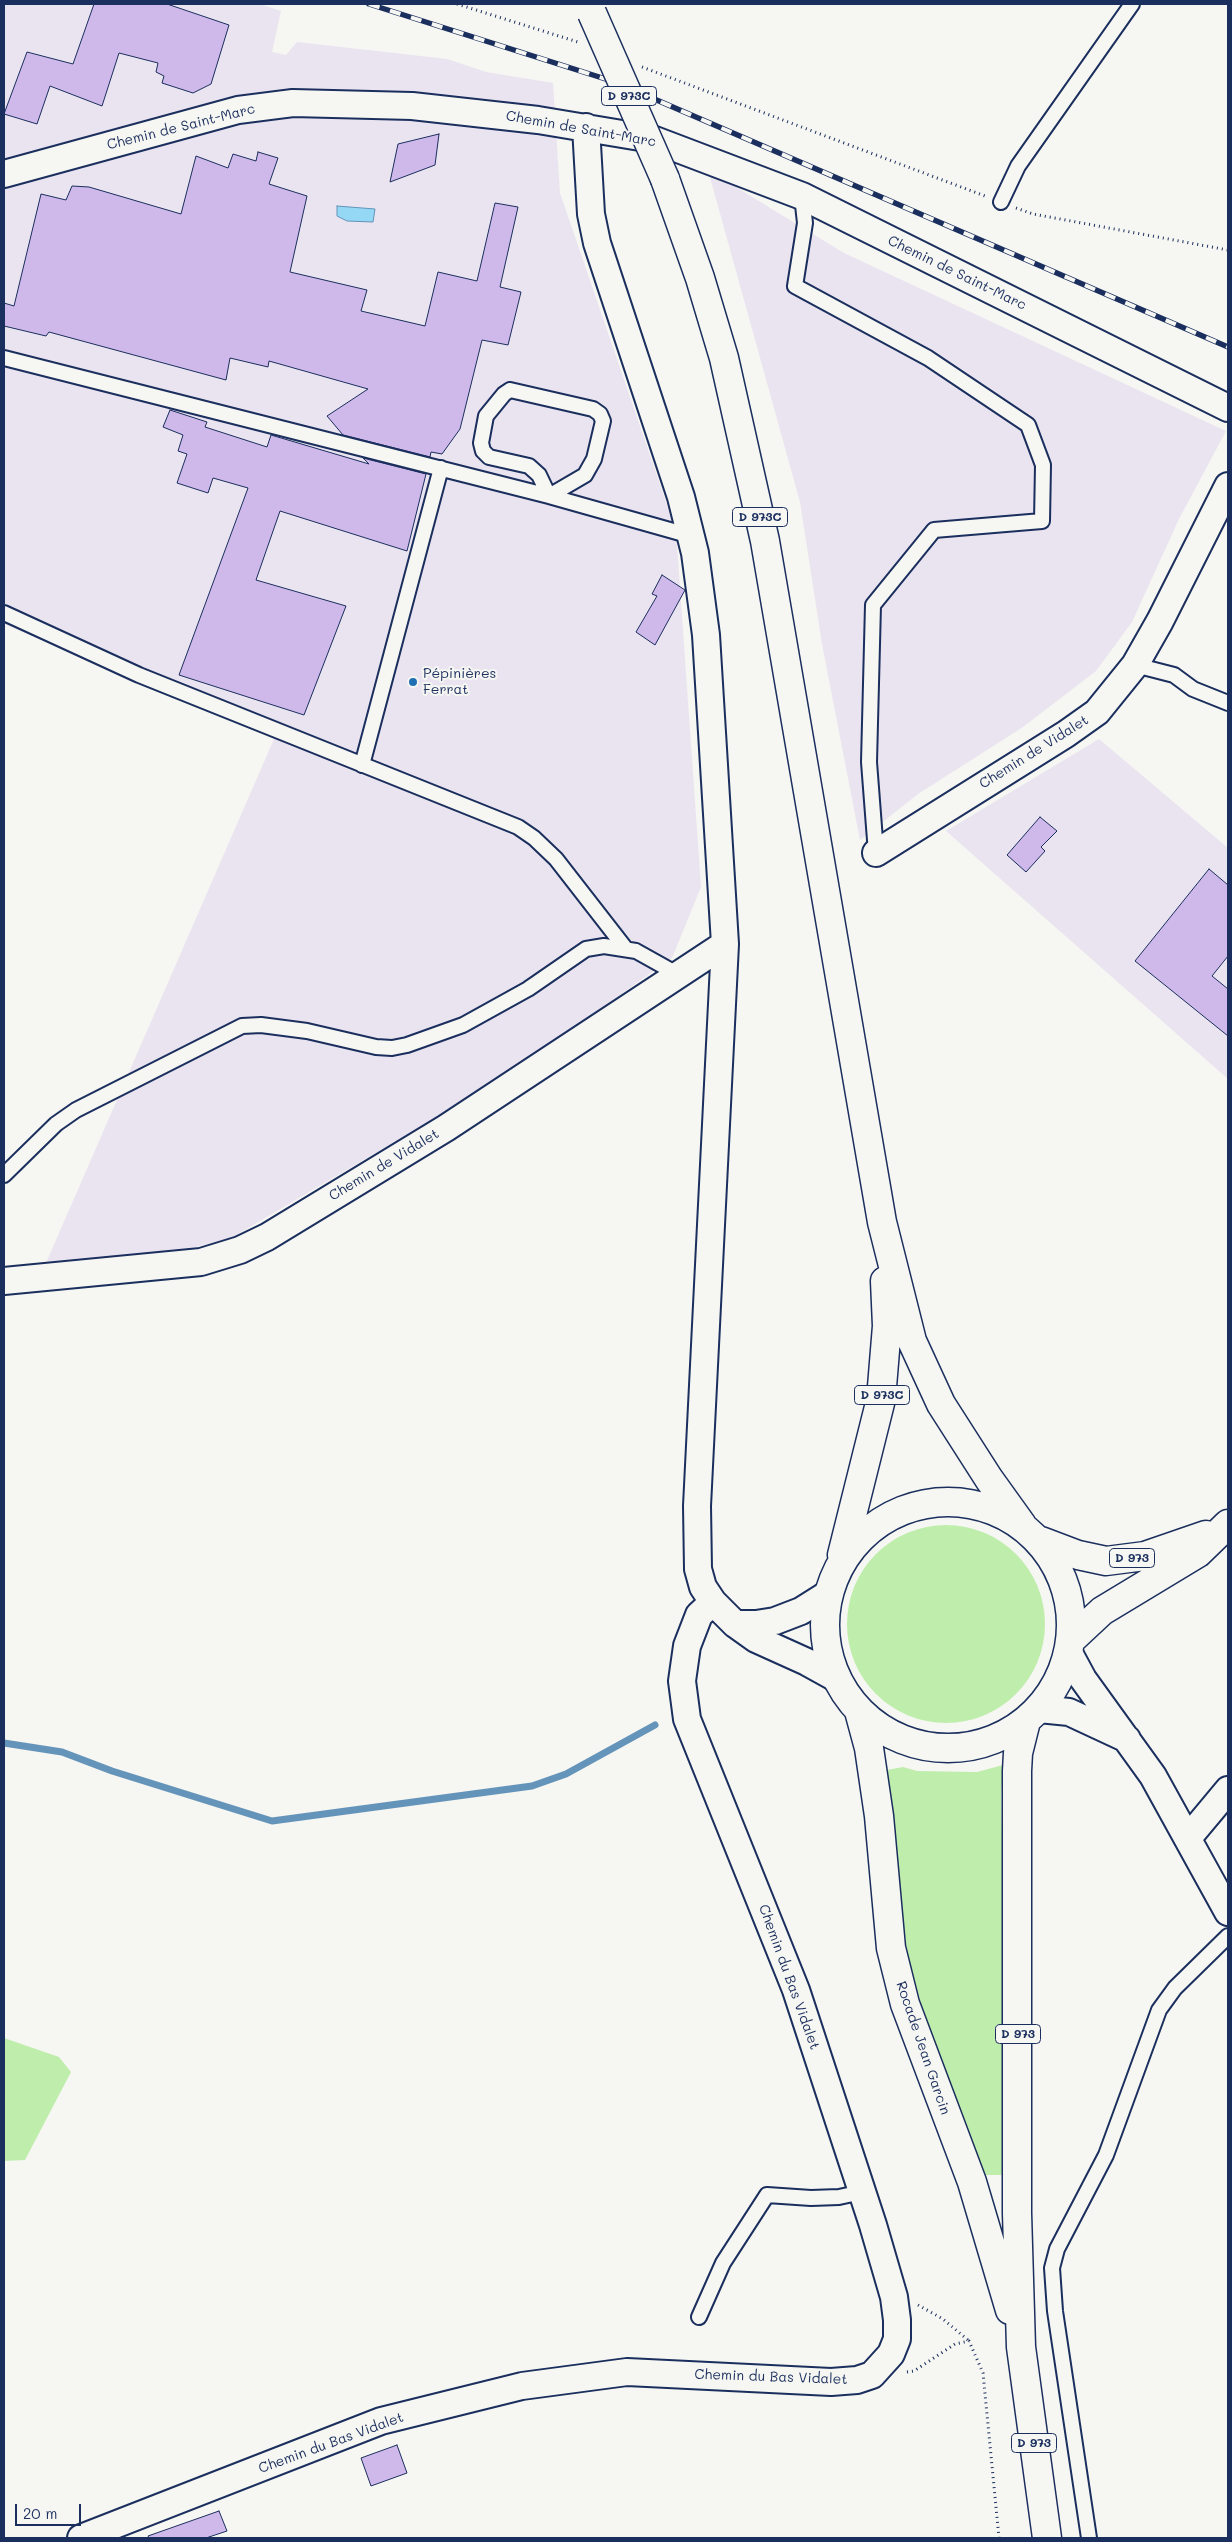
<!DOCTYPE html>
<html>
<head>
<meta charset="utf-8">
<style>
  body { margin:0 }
  #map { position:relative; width:1232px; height:2542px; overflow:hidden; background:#f6f6f2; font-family:Mali,sans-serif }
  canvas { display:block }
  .frame { position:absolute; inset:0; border:5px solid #1b2f5e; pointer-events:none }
  .scale { position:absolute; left:15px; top:2504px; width:66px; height:22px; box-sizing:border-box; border:2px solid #1b2f5e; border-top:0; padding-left:6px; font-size:15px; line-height:18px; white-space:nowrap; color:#1b2f5e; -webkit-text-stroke:4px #f6f6f2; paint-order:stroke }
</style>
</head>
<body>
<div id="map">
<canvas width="1232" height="2542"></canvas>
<div class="frame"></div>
<div class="scale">20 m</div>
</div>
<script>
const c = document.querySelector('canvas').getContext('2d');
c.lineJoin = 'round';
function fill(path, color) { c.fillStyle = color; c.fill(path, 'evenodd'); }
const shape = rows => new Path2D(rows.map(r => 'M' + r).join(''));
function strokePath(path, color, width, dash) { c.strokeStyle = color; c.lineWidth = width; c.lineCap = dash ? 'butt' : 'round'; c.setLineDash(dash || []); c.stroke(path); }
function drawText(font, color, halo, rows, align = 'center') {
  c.font = font + ' Mali,sans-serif'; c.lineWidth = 4; c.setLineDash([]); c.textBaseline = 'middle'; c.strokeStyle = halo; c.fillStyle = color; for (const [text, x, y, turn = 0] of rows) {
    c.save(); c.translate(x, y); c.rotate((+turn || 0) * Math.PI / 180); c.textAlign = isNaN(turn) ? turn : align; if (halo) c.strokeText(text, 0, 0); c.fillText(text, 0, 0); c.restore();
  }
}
fill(shape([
  [4,4,260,4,281,11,272,52,286,55,297,42,447,59,486,72,553,83,560,193,676,531,701,887,672,958,501,1079,231,1238,176,1252,46,1263,274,739,4,624],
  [708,170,844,253,1226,431,1179,519,1132,622,1096,671,1023,727,918,794,860,840,822,644,800,502],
  [1099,739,1228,848,1228,1079,946,831]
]), '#eae4f0');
fill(shape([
  '847 1624a99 99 0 1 1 198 0a99 99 0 1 1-198 0Z',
  [1003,1765,1001,1797,1005,1945,1002,2175,983,2175,932,2043,907,1953,887,1770,903,1767,917,1771,977,1772],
  [4,2038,59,2057,71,2072,25,2160,4,2161]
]), '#bfeeac');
const water = shape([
  [337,206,375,209,373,222,347,221,337,216,337,206]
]);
fill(water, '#94d8f6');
strokePath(water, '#6494b9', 1);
strokePath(shape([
  [4,1743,62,1752,112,1771,272,1821,532,1786,566,1774,655,1725]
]), '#6494b9', 7);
const building = shape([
  [94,4,167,4,229,25,211,84,193,93,162,83,164,76,156,72,158,63,119,53,102,106,50,86,37,124,4,114,27,52,73,64,94,4],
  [439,134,435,165,390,182,398,144,439,134],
  [258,152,278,158,269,184,307,196,290,272,367,290,361,311,425,326,438,272,477,281,495,203,518,207,500,287,521,292,508,345,482,340,460,429,442,454,431,452,430,457,343,435,327,416,368,389,269,361,268,367,230,358,226,380,49,332,46,336,4,326,4,303,14,306,41,194,66,200,72,186,89,187,181,214,196,156,228,168,233,154,256,161,258,152],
  [170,410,207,422,205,427,267,447,271,435,369,464,363,458,426,474,407,551,280,511,256,580,346,606,304,715,179,675,248,488,213,478,208,493,177,483,187,454,178,451,183,435,163,427,170,410],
  [662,575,685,590,655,645,636,632,657,596,652,594,662,575],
  [1040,817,1057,831,1041,847,1045,851,1026,872,1007,855,1040,817],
  [1209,869,1228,885,1228,956,1212,976,1228,989,1228,1036,1135,961,1209,869],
  [397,2445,407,2473,371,2486,361,2458,397,2445],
  [219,2511,227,2531,206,2538,149,2538,148,2536,219,2511]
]);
fill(building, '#ceb9ea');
strokePath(building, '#1b2f5e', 1);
const service = shape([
  [802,196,805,223,795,286,928,358,1028,425,1043,465,1042,521,934,530,873,605,869,762,876,853],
  [1001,202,1018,166,1132,4],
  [4,358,549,496,691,536],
  [510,390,593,409,600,414,603,421,594,459,585,475,549,496,539,475,529,466,489,457,483,451,481,443,486,416,504,394,510,390],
  [4,613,139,675,518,827,534,838,556,859,626,949],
  [1135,665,1174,675,1193,689,1228,703],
  [362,765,441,468],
  [4,1175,56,1124,76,1110,242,1026,261,1025,307,1031,376,1047,392,1048,407,1045,463,1025,528,989,586,949,604,946,636,951,679,975],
  [699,2317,723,2263,767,2195,811,2198,839,2197,862,2192],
  [1089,2538,1055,2311,1052,2268,1057,2249,1106,2155,1159,2010,1175,1988,1228,1936]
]);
const minor = shape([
  [586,127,591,214,597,243,681,497,695,553,706,635,725,944,697,1506,698,1569,703,1587,713,1602,735,1624,756,1639,807,1662,836,1678],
  [4,174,238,110,293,103,412,106,538,120,652,139,802,196,1228,408],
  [876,853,1066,734,1097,712,1135,665,1160,621,1228,486],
  [4,1281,201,1262,240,1250,267,1237,446,1128,725,944],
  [735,1624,756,1624,775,1621,801,1611,828,1594],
  [1069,1653,1083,1679,1153,1776,1228,1912],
  [1039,1709,1069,1712,1127,1739],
  [1188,1838,1228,1790],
  [81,2538,381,2421,522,2386,627,2372,831,2382,857,2380,872,2375,891,2354,897,2339,897,2320,894,2297,873,2225,796,1990,687,1719,682,1681,687,1646,699,1615,713,1602]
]);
const primary = shape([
  [665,179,700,278,724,358,765,541,882,1222,912,1341,941,1404,989,1479,1022,1525],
  '825 1625a123 123 0 1 1 246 0a123 123 0 1 1-246 0Z',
  [1041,1541,1078,1555,1106,1561,1145,1556,1206,1535],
  [842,1555,881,1399,887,1326,885,1281],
  [1072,1639,1102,1611,1198,1553,1228,1524],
  [859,1711,869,1748,879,1816,891,1948,905,2004,972,2182,1010,2310],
  [1026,1721,1018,1753,1017,1771,1017,2213,1021,2347,1047,2538]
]);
strokePath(service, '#1b2f5e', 18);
strokePath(minor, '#1b2f5e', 30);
strokePath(primary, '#1b2f5e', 31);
strokePath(shape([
  [457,4,578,42],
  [642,67,985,196],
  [1016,208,1033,214,1228,250],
  [918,2305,943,2319,969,2341],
  [907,2372,914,2371,955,2344,969,2341,983,2373,999,2538]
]), '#1b2f5e', 3, [1, 4]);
strokePath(service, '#f6f6f2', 14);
strokePath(minor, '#f6f6f2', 26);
strokePath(primary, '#f6f6f2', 28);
const rail = shape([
  [369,4,615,82,1228,347]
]);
strokePath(rail, '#1b2f5e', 5.5);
strokePath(rail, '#f6f6f2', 4, [11]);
const primaryBridge = shape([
  [592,13,665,179]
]);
strokePath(primaryBridge, '#1b2f5e', 31, []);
strokePath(primaryBridge, '#f6f6f2', 28);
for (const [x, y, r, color] of [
  [413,682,5,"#1f6fb2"]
]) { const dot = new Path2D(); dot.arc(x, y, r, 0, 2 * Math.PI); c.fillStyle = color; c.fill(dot); strokePath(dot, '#f6f6f2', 2); }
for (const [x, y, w] of [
  [629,96,55],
  [760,517,55],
  [882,1395,55],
  [1132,1558,45],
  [1018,2034,45],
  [1034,2443,45]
]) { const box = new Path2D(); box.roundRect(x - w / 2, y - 9.5, w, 19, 4); c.fillStyle = '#f6f6f2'; c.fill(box); strokePath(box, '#1b2f5e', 1); }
drawText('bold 12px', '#1b2f5e', null, [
  ["D 973C",629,96],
  ["D 973C",760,517],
  ["D 973C",882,1395],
  ["D 973",1132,1558],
  ["D 973",1018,2034],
  ["D 973",1034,2443]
]);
drawText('14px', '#1b2f5e', '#f6f6f2', [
  ["Chemin de Saint-Marc",181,127,-14],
  ["Chemin de Saint-Marc",581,129,10],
  ["Chemin de Saint-Marc",957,273,26],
  ["Chemin de Vidalet",1034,752,-32],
  ["Chemin de Vidalet",384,1165,-31],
  ["Chemin du Bas Vidalet",789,1977,70],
  ["Rocade Jean Garcin",923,2048,71],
  ["Chemin du Bas Vidalet",771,2377,2],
  ["Chemin du Bas Vidalet",331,2443,-20]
]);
drawText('14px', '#1b2f5e', '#f6f6f2', [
  ["Pépinières",423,674],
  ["Ferrat",423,690]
], 'left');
</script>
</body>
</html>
